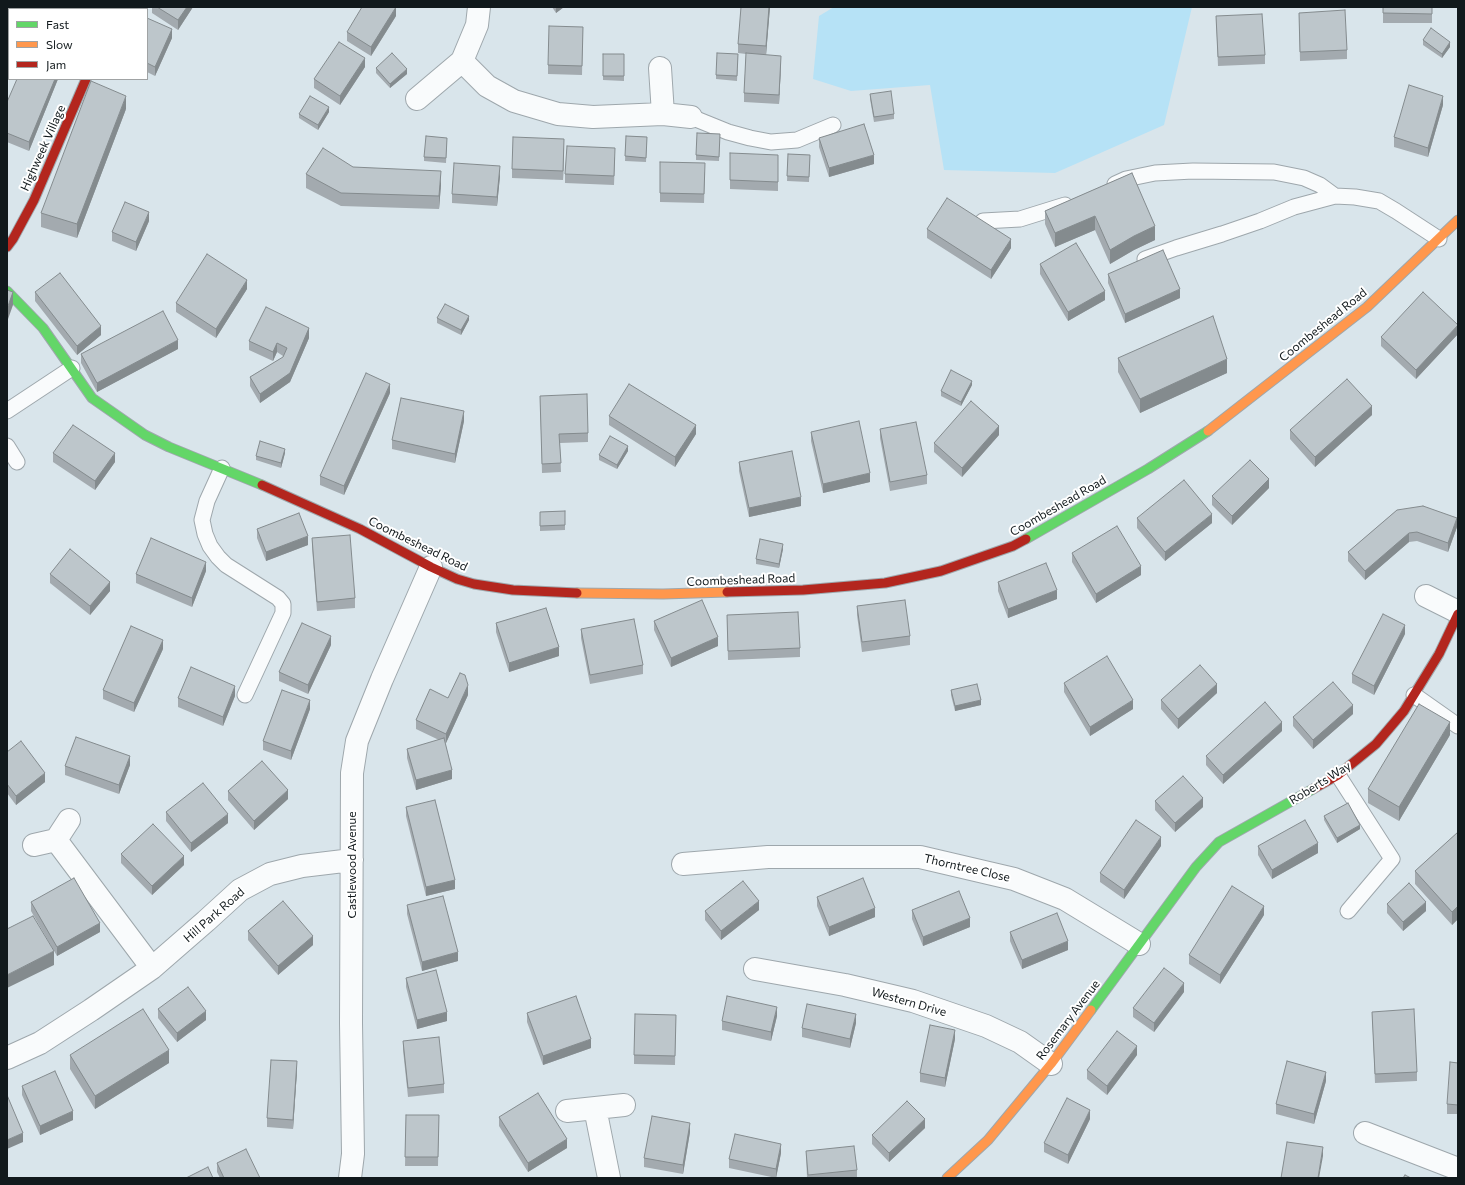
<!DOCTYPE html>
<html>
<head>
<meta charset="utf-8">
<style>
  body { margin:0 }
  #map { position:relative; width:1465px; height:1185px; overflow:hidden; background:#d9e5eb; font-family:Commissioner,sans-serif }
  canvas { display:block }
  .frame { position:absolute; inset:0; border:8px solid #11191c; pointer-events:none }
  .legend { position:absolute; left:8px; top:8px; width:140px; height:72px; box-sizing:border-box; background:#fff; border:1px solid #a0a3a4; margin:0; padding:5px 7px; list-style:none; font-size:12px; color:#11191c }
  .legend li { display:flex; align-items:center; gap:8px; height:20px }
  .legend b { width:20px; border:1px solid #a0a3a4 }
</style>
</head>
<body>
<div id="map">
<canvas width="1465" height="1185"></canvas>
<div class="frame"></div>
<ul class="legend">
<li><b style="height:5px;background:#63d668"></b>Fast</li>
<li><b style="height:5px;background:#ff974d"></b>Slow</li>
<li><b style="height:5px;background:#b3261e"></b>Jam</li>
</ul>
</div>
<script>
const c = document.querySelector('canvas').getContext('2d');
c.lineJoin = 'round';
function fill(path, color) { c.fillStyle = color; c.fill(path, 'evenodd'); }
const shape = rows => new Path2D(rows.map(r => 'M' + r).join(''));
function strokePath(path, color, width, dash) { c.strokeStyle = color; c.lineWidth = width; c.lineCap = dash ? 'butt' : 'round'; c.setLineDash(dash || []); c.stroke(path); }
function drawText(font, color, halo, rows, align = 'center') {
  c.font = font + ' Commissioner,sans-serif'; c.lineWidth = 4; c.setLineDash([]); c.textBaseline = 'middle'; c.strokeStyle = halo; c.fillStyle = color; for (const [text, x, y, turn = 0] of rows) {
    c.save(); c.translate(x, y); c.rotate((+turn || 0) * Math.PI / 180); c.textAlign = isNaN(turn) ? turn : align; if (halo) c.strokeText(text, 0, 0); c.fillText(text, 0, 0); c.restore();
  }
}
fill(shape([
  [834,7,1192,7,1164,125,1055,173,944,170,930,85,851,91,813,79,819,16]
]), '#b6e2f6');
const lane = shape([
  [691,117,728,132,750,138,771,142,797,140,833,125],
  [1115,184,1126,179,1155,173,1193,171,1274,172,1304,178,1320,185,1335,196],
  [983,221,1020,219,1065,205],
  [1145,259,1176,248,1222,234,1260,221,1294,207,1335,196,1355,197,1379,201,1396,211,1439,239],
  [7,411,72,368],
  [7,446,17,462],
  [222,468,207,501,202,520,205,534,210,546,218,557,226,565,278,598,283,604,283,613,245,695],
  [1414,695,1458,726],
  [1338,775,1392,859,1348,911]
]);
const street = shape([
  [479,7,477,25,462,61,487,86,514,101,558,114,593,117,663,114,691,117],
  [660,68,663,114],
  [417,99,462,61],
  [1426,596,1458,612],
  [56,840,152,968],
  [34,845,56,840,69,820],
  [683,864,768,857,920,857,1014,879,1065,899,1139,944],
  [755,969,845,985,913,1001,986,1026,1020,1042,1051,1064],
  [7,1058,40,1043,91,1010,152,968,206,921,240,890,270,874,302,866,352,860],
  [595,1108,609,1178],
  [567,1111,624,1105],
  [1365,1133,1458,1169],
  [350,1178,353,1154,351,1023,352,773,357,741,382,679,431,567]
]);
const fast = shape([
  [119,9,120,7],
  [7,291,43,328,92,398,145,435,169,447,262,485],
  [1026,539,1148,469,1208,431],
  [1091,1010,1196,867,1219,842,1313,789]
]);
const slow = shape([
  [1208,431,1367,307,1458,220],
  [577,593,663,594,727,592],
  [947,1178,988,1140,1051,1064,1091,1010]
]);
const jam = shape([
  [7,247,13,239,34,200,86,79],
  [262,485,360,529,431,567,457,579,474,584,513,590,577,593],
  [727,592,803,590,885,583,941,571,1013,546,1026,539],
  [1313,789,1338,775,1376,744,1404,711,1439,654,1458,614]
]);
strokePath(lane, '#9ea7ac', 17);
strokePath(street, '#9ea7ac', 24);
strokePath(fast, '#9ea7ac', 11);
strokePath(slow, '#9ea7ac', 11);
strokePath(jam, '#9ea7ac', 11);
strokePath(lane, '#f9fbfc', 15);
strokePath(street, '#f9fbfc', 22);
strokePath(fast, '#63d668', 9);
strokePath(slow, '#ff974d', 9);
strokePath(jam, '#b3261e', 9);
fill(shape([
  [152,7,193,7,178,30,152,13],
  [552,7,564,7,556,13],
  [770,7,766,55,781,65,779,104,744,102,744,93,746,54,738,53,738,44],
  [1383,7,1432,7,1432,23,1383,23],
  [1299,13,1347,50,1347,59,1300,61],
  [396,16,371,56,347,41,347,32],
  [1216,16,1265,55,1265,64,1218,66],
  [147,18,172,38,155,76,147,72],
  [583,27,582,75,548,74,548,65],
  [1423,40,1450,47,1442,58,1423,45],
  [603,54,624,54,624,81,603,80],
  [738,54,737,81,716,79,716,75],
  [365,67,340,105,314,88,314,79],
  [376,68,407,74,390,88,376,73],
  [58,79,29,151,7,142,7,102],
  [870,94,894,114,894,119,874,122,870,99],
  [1443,105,1428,157,1394,147,1394,137],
  [126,109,77,238,41,227,41,213],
  [329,112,318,130,299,118,299,114],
  [720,134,719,161,696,160,696,155],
  [626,136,647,137,646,162,625,161],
  [447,138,446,163,424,161,424,157],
  [819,138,874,164,829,177,819,147],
  [564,148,563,180,512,178,512,169],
  [730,153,778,164,778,191,730,189],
  [788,154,810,155,809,182,787,181],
  [615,157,614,185,565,183,565,174],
  [705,172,704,203,660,202,660,193],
  [1132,173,1155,240,1134,250,1110,264,1095,230,1055,247,1045,224,1045,211],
  [306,174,441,185,439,209,341,206,306,188],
  [500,176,497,206,452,203,452,194],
  [149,221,136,251,112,241,112,232],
  [927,229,1011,248,991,279,927,238],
  [1040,264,1105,300,1068,321,1040,274],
  [1108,274,1180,298,1125,323,1108,283],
  [247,289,216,338,176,312,176,303],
  [1458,291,1458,303,1457,303,1457,294],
  [35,292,101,335,77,355,35,301],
  [437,318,469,320,461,335,437,323],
  [1458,334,1416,379,1381,346,1381,337],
  [309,338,290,382,260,403,250,386,250,377,283,357,283,356,277,352,273,361,249,350,249,341],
  [178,349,97,392,81,363,81,354],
  [1118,358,1227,373,1140,413,1118,372],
  [972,385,961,406,941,396,941,391],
  [390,393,344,495,320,485,320,476],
  [540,396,588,433,588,442,560,443,561,472,542,473],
  [1372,415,1315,467,1290,439,1290,430],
  [609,416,696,434,675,467,609,425],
  [464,421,455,463,392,449,392,440],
  [880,429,927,475,927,484,890,491,880,438],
  [811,432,870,482,823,493,811,441],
  [999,435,962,477,934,452,934,443],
  [628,451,617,469,599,460,599,455],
  [53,453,115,462,95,490,53,462],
  [285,453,281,468,256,460,256,456],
  [739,462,801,506,749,517,739,471],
  [1269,488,1232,525,1212,505,1212,496],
  [1397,510,1457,527,1448,552,1417,541,1409,542,1365,580,1348,561,1348,552],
  [565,511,565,530,540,531,540,512],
  [1137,518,1212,523,1165,561,1137,528],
  [257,529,308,545,266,561,257,538],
  [312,538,355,598,355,608,317,611,312,547],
  [783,549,779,568,756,564,756,559],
  [1072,553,1141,575,1096,603,1072,562],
  [206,571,192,607,136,583,136,574],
  [50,574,110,591,90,615,50,583],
  [998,582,1057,599,1008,618,998,591],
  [857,606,910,636,910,645,862,652,857,615],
  [727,615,800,648,800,657,728,660],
  [654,621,718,646,671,667,654,630],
  [496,623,559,656,509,672,496,632],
  [581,629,643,665,643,674,590,684,581,638],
  [1405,634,1374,695,1352,683,1352,674],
  [331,645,308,694,279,681,279,672],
  [163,649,134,712,103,699,103,690],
  [1064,683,1133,709,1090,736,1064,692],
  [951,690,981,705,955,711,951,695],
  [1217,693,1178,729,1161,709,1161,700],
  [468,695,446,743,445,743,452,779,416,790,407,758,407,749,439,740,416,729,416,720,448,698],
  [235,696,223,726,178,707,178,698],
  [310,709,291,760,263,750,263,741],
  [1353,714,1313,749,1293,726,1293,717],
  [1282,731,1223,784,1206,765,1206,756],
  [1450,735,1399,821,1368,803,1368,789],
  [7,752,45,782,16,805,7,793],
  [130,765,119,794,65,775,65,766],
  [228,791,288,799,254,830,228,800],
  [1155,801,1203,807,1175,832,1155,810],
  [406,807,455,889,426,896,406,816],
  [166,812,228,823,191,852,166,821],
  [1324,816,1360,829,1337,843,1324,820],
  [1458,832,1458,919,1452,925,1415,884,1415,871],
  [1161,846,1124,899,1100,882,1100,873],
  [1258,846,1318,853,1272,879,1258,855],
  [121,854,184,865,152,895,121,863],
  [817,897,875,917,829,936,817,906],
  [31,902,100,932,57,956,31,911],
  [1387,904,1426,911,1403,931,1387,913],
  [407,905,458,961,422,971,407,914],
  [759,910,721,940,705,920,705,911],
  [912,910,970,927,923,946,912,919],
  [1264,915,1220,984,1189,964,1189,955],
  [248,931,313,945,278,975,248,940],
  [1010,932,1068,950,1022,969,1010,941],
  [406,978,447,1021,417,1029,406,987],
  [1184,992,1154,1032,1133,1017,1133,1008],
  [158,1009,206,1020,177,1042,158,1018],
  [1372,1012,1417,1072,1417,1081,1375,1083],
  [527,1013,591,1048,543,1065,527,1022],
  [676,1015,675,1065,634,1064,634,1055],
  [777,1016,771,1041,722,1030,722,1021],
  [856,1023,850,1048,802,1037,802,1028],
  [955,1039,945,1087,920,1082,920,1073],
  [403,1041,444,1084,444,1093,408,1097,403,1050],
  [70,1055,169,1063,95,1109,70,1069],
  [1137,1055,1107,1095,1087,1079,1087,1070],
  [1458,1063,1458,1114,1447,1114,1447,1104],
  [297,1071,293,1129,267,1127,267,1118],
  [1326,1081,1314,1124,1276,1114,1276,1104],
  [22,1086,73,1120,40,1135,22,1095],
  [406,1115,439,1115,438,1166,405,1166],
  [499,1117,567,1148,528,1172,499,1126],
  [1090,1119,1068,1164,1044,1152,1044,1143],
  [925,1128,889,1162,872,1144,872,1135],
  [690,1132,683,1174,644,1167,644,1158],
  [806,1151,857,1170,857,1178,807,1178],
  [781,1153,776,1178,729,1168,729,1159],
  [217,1163,260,1178,220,1178,217,1172]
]), '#a3aaaf');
fill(shape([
  [187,7,193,7,178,30,178,20],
  [396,7,396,16,371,56,371,47],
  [556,7,564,7,556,13],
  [769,7,770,7,766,55,766,46],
  [172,29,172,38,155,76,155,67],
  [1450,42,1450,47,1442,58,1442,54],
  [9,43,9,56,7,60,7,46],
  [781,56,781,65,779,104,779,95],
  [365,58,365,67,340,105,340,96],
  [407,69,407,74,390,88,390,84],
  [55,79,58,79,29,151,29,142],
  [126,96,126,109,77,238,77,224],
  [1443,96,1443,105,1428,157,1428,148],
  [329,107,329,112,318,130,318,125],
  [564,139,564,148,563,180,563,171],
  [874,155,874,164,829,177,829,168],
  [500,166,500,176,497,206,497,197],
  [441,171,441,185,439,209,439,196],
  [149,212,149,221,136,251,136,242],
  [1095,216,1095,230,1055,247,1055,233],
  [1155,226,1155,240,1134,250,1110,264,1110,250,1134,236],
  [1011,239,1011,248,991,279,991,270],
  [247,280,247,289,216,338,216,329],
  [1180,289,1180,298,1125,323,1125,314],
  [1105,291,1105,300,1068,321,1068,312],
  [13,292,13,305,7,322,7,309],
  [469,316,469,320,461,335,461,330],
  [1458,325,1458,334,1416,379,1416,370],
  [101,326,101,335,77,355,77,346],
  [309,328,309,338,290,382,260,403,260,394],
  [178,340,178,349,97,392,97,383],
  [277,343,277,352,273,361,273,352],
  [1227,359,1227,373,1140,413,1140,399],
  [972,381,972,385,961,406,961,402],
  [390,384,390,393,344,495,344,486],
  [1372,406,1372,415,1315,467,1315,457],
  [464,411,464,421,455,463,455,454],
  [696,425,696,434,675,467,675,457],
  [999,426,999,435,962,477,962,468],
  [628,446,628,451,617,469,617,465],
  [285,449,285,453,281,468,281,463],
  [115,453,115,462,95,490,95,481],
  [870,473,870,482,823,493,823,484],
  [1269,479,1269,488,1232,525,1232,516],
  [801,497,801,506,749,517,749,508],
  [1212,514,1212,523,1165,561,1165,552],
  [1457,518,1457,527,1448,552,1448,543],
  [1409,533,1409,542,1365,580,1365,571],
  [308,536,308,545,266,561,266,552],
  [783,544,783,549,779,568,779,564],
  [206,562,206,571,192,607,192,598],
  [1141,566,1141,575,1096,603,1096,594],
  [110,582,110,591,90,615,90,606],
  [1057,590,1057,599,1008,618,1008,609],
  [1405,625,1405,634,1374,695,1374,686],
  [331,636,331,645,308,694,308,685],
  [718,637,718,646,671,667,671,658],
  [163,640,163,649,134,712,134,703],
  [559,647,559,656,509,672,509,663],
  [1217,684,1217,693,1178,729,1178,719],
  [468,685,468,695,446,743,446,734],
  [235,686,235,696,223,726,223,717],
  [310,700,310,709,291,760,291,751],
  [981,700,981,705,955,711,955,706],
  [1133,700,1133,709,1090,736,1090,727],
  [1353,705,1353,714,1313,749,1313,740],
  [1282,722,1282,731,1223,784,1223,775],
  [1450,722,1450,735,1399,821,1399,807],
  [130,756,130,765,119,794,119,785],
  [452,770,452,779,416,790,416,780],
  [45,773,45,782,16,805,16,796],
  [288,790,288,799,254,830,254,821],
  [1203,798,1203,807,1175,832,1175,823],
  [228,814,228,823,191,852,191,843],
  [1360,825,1360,829,1337,843,1337,838],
  [1161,837,1161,846,1124,899,1124,890],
  [1318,843,1318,853,1272,879,1272,870],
  [184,856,184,865,152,895,152,886],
  [455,880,455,889,426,896,426,887],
  [759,901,759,910,721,940,721,931],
  [1426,902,1426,911,1403,931,1403,922],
  [1264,906,1264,915,1220,984,1220,975],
  [1458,906,1458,919,1452,925,1452,912],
  [875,908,875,917,829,936,829,927],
  [970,918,970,927,923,946,923,937],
  [100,923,100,932,57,956,57,947],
  [313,936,313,945,278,975,278,966],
  [1068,941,1068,950,1022,969,1022,960],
  [54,951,54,965,7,988,7,975],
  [458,952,458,961,422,971,422,962],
  [1184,983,1184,992,1154,1032,1154,1023],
  [777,1007,777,1016,771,1041,771,1032],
  [206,1011,206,1020,177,1042,177,1033],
  [447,1012,447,1021,417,1029,417,1020],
  [856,1014,856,1023,850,1048,850,1039],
  [955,1030,955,1039,945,1087,945,1078],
  [591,1039,591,1048,543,1065,543,1056],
  [1137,1046,1137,1055,1107,1095,1107,1086],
  [169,1050,169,1063,95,1109,95,1096],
  [297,1061,297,1071,293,1129,293,1120],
  [1326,1072,1326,1081,1314,1124,1314,1114],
  [1090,1110,1090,1119,1068,1164,1068,1155],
  [73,1111,73,1120,40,1135,40,1126],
  [925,1119,925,1128,889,1162,889,1153],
  [690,1123,690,1132,683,1174,683,1165],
  [23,1133,23,1142,7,1149,7,1140],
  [567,1139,567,1148,528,1172,528,1163],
  [781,1144,781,1153,776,1178,776,1169],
  [1323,1147,1323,1156,1319,1178,1318,1178]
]), '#848b8e');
const building = shape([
  [157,7,187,7,178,20,157,7],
  [362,7,396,7,371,47,347,32,362,7],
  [741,7,769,7,766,46,738,44,741,7],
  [1383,7,1432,7,1432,14,1383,13,1383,7],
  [1345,10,1347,50,1300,52,1299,13,1345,10],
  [1262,14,1265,55,1218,57,1216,16,1262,14],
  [147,18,172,29,155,67,147,63,147,18],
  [7,26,9,28,9,43,7,46,7,26],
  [549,26,583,27,582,66,548,65,549,26],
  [1431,28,1450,42,1442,54,1423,40,1431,28],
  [339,42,365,58,340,96,314,79,339,42],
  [392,53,407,69,390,84,376,68,392,53],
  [717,53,738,54,737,76,716,75,717,53],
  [746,53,781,56,779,95,744,93,746,53],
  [603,54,624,54,624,76,603,76,603,54],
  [17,79,55,79,29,142,7,133,7,102,17,79],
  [91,81,126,96,77,224,41,213,91,81],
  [1409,85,1443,96,1428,148,1394,137,1409,85],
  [891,91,894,114,874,117,870,94,891,91],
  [310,96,329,107,318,125,299,114,310,96],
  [864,124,874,155,829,168,819,138,864,124],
  [697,133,720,134,719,157,696,155,697,133],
  [426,136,447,138,446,158,424,157,426,136],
  [626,136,647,137,646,158,625,156,626,136],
  [513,137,564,139,563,171,512,169,513,137],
  [567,146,615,148,614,176,565,174,567,146],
  [323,148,353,167,441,171,439,196,341,193,306,174,323,148],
  [730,153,778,155,778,182,730,180,730,153],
  [788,154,810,155,809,177,787,176,788,154],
  [660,162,705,163,704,194,660,193,660,162],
  [454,163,500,166,497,197,452,194,454,163],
  [1132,173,1155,226,1134,236,1110,250,1095,216,1055,233,1045,211,1132,173],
  [947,198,1011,239,991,270,927,229,947,198],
  [125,202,149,212,136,242,112,232,125,202],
  [1076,243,1105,291,1068,312,1040,264,1076,243],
  [1163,250,1180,289,1125,314,1108,274,1163,250],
  [207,254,247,280,216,329,176,303,207,254],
  [60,273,101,326,77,346,35,292,60,273],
  [7,290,13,292,7,309,7,290],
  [1423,292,1458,325,1416,370,1381,337,1423,292],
  [445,304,469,316,461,330,437,318,445,304],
  [266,307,309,328,290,373,260,394,250,377,283,357,287,348,277,343,273,352,249,341,266,307],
  [163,311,178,340,97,383,81,354,163,311],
  [1213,316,1227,359,1140,399,1118,358,1213,316],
  [951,370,972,381,961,402,941,391,951,370],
  [366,373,390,384,344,486,320,476,366,373],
  [1347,379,1372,406,1315,457,1290,430,1347,379],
  [629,384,696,425,675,457,609,416,629,384],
  [587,394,588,433,559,434,561,463,542,464,540,396,587,394],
  [401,398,464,411,455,454,392,440,401,398],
  [971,401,999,426,962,468,934,443,971,401],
  [859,421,870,473,823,484,811,432,859,421],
  [916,422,927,475,890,482,880,429,916,422],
  [73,425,115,453,95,481,53,453,73,425],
  [610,436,628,446,617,465,599,455,610,436],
  [260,441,285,449,281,463,256,456,260,441],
  [792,451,801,497,749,508,739,462,792,451],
  [1250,460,1269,479,1232,516,1212,496,1250,460],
  [1184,480,1212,514,1165,552,1137,518,1184,480],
  [1423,506,1457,518,1448,543,1417,532,1409,533,1365,571,1348,552,1397,510,1423,506],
  [565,511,565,525,540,526,540,512,565,511],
  [299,513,308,536,266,552,257,529,299,513],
  [1117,526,1141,566,1096,594,1072,553,1117,526],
  [350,535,355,598,317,602,312,538,350,535],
  [151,538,206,562,192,598,136,574,151,538],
  [760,539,783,544,779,564,756,559,760,539],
  [70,549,110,582,90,606,50,574,70,549],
  [1046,563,1057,590,1008,609,998,582,1046,563],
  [702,600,718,637,671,658,654,621,702,600],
  [905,600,910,636,862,642,857,606,905,600],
  [546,608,559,647,509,663,496,623,546,608],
  [798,612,800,648,728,651,727,615,798,612],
  [1383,614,1405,625,1374,686,1352,674,1383,614],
  [634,619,643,665,590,675,581,629,634,619],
  [302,623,331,636,308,685,279,672,302,623],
  [131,626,163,640,134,703,103,690,131,626],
  [1107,656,1133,700,1090,727,1064,683,1107,656],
  [1200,665,1217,684,1178,719,1161,700,1200,665],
  [191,667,235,686,223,717,178,698,191,667],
  [460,673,465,675,468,685,446,734,416,720,430,689,448,698,460,673],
  [1333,682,1353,705,1313,740,1293,717,1333,682],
  [977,684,981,700,955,706,951,690,977,684],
  [282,690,310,700,291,751,263,741,282,690],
  [1265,702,1282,722,1223,775,1206,756,1265,702],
  [1419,704,1450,722,1399,807,1368,789,1419,704],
  [76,737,130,756,119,785,65,766,76,737],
  [444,738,452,770,416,780,407,749,444,738],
  [21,741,45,773,16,796,7,784,7,752,21,741],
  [262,761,288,790,254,821,228,791,262,761],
  [1183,776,1203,798,1175,823,1155,801,1183,776],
  [203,783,228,814,191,843,166,812,203,783],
  [435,800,455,880,426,887,406,807,435,800],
  [1348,803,1360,825,1337,838,1324,816,1348,803],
  [1136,820,1161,837,1124,890,1100,873,1136,820],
  [1305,820,1318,843,1272,870,1258,846,1305,820],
  [153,824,184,856,152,886,121,854,153,824],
  [1458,832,1458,906,1452,912,1415,871,1458,832],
  [74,878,100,923,57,947,31,902,74,878],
  [863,878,875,908,829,927,817,897,863,878],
  [743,881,759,901,721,931,705,911,743,881],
  [1409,883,1426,902,1403,922,1387,904,1409,883],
  [1232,886,1264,906,1220,975,1189,955,1232,886],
  [959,891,970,918,923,937,912,910,959,891],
  [443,896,458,952,422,962,407,905,443,896],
  [283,901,313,936,278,966,248,931,283,901],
  [1057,913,1068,941,1022,960,1010,932,1057,913],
  [33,916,54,951,7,975,7,929,33,916],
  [1164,968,1184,983,1154,1023,1133,1008,1164,968],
  [436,970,447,1012,417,1020,406,978,436,970],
  [188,987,206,1011,177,1033,158,1009,188,987],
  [576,996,591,1039,543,1056,527,1013,576,996],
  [727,996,777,1007,771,1032,722,1021,727,996],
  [807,1004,856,1014,850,1039,802,1028,807,1004],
  [143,1009,169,1050,95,1096,70,1055,143,1009],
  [1414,1009,1417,1072,1375,1074,1372,1012,1414,1009],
  [635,1014,676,1015,675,1056,634,1055,635,1014],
  [930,1025,955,1030,945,1078,920,1073,930,1025],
  [1117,1031,1137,1046,1107,1086,1087,1070,1117,1031],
  [439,1037,444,1084,408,1088,403,1041,439,1037],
  [271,1060,297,1061,293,1120,267,1118,271,1060],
  [1287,1061,1326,1072,1314,1114,1276,1104,1287,1061],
  [1450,1062,1458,1063,1458,1105,1447,1104,1450,1062],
  [55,1071,73,1111,40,1126,22,1086,55,1071],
  [538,1093,567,1139,528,1163,499,1117,538,1093],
  [7,1095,23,1133,7,1140,7,1095],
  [1067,1098,1090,1110,1068,1155,1044,1143,1067,1098],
  [907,1101,925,1119,889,1153,872,1135,907,1101],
  [406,1115,439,1115,438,1157,405,1157,406,1115],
  [652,1116,690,1123,683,1165,644,1158,652,1116],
  [735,1134,781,1144,776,1169,729,1159,735,1134],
  [1287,1142,1323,1147,1318,1178,1281,1178,1287,1142],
  [854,1146,857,1170,808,1175,806,1151,854,1146],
  [246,1149,260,1178,224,1178,217,1163,246,1149],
  [208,1167,213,1178,186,1178,208,1167],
  [1405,1175,1411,1178,1403,1178,1405,1175]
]);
fill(building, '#bdc6cb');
strokePath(building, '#848b8e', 1);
drawText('12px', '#11191c', '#fff', [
  ["Highweek Village",43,148,-66],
  ["Coombeshead Road",1323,325,-39],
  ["Coombeshead Road",1058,506,-30],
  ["Coombeshead Road",418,544,26],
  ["Coombeshead Road",741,580,-2],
  ["Roberts Way",1320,783,-32],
  ["Castlewood Avenue",352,865,-90],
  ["Thorntree Close",967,868,13],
  ["Hill Park Road",214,915,-41],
  ["Western Drive",909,1002,16],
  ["Rosemary Avenue",1068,1020,-53]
]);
</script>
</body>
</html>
